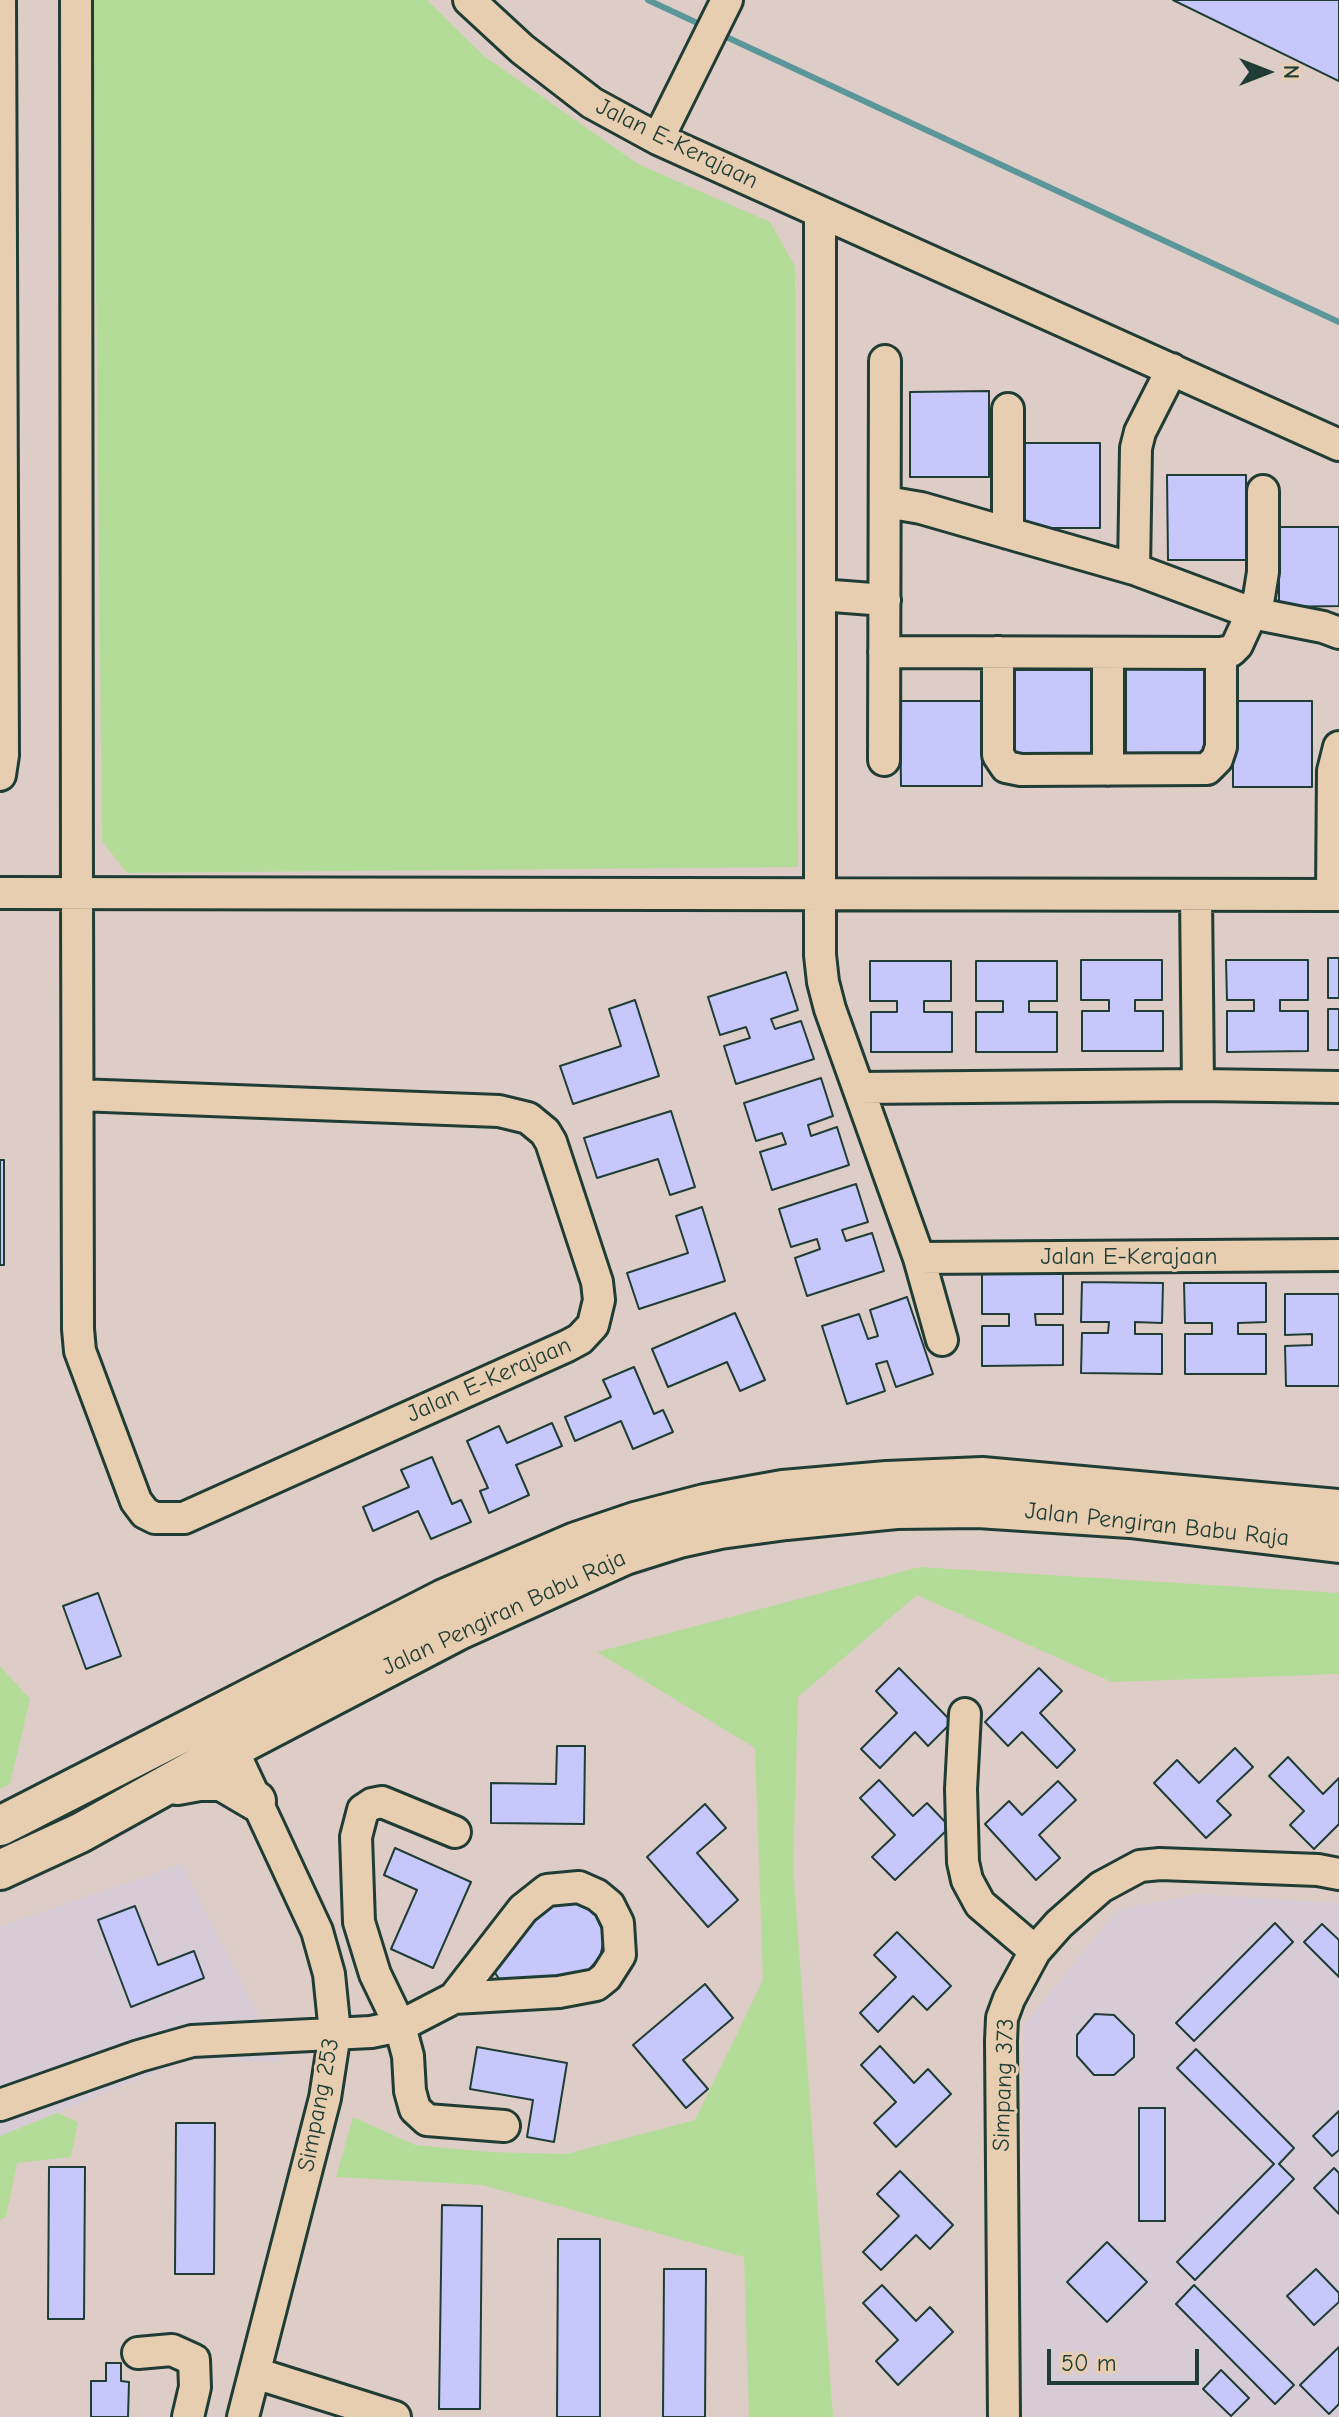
<!DOCTYPE html>
<html>
<head>
<meta charset="utf-8">
<style>
  body { margin:0 }
  #map { position:relative; width:1339px; height:2417px; overflow:hidden; background:#deccc6; font-family:"Comic Neue",sans-serif }
  canvas { display:block }
  .north { position:absolute; left:1227px; top:32px; width:80px; height:80px; -webkit-text-stroke:6px #e8ceb0; paint-order:stroke; rotate:90deg; font-size:22px; font-weight:700; line-height:32px; text-align:center; color:#1f3d34 }
  .north::after { content:''; display:block; margin:auto; width:28px; height:36px; background:#1f3d34; clip-path:polygon(50% 0,100% 100%,50% 72%,0 100%) }
  .scale { position:absolute; left:1047px; top:2349px; width:152px; height:36px; box-sizing:border-box; border:4px solid #1f3d34; border-top:0; padding-left:10px; font-size:24px; line-height:28px; white-space:nowrap; color:#1f3d34; -webkit-text-stroke:6px #e8ceb0; paint-order:stroke }
</style>
</head>
<body>
<div id="map">
<canvas width="1339" height="2417"></canvas>
<div class="north">N</div>
<div class="scale">50 m</div>
</div>
<script>
const c = document.querySelector('canvas').getContext('2d');
c.lineJoin = 'round';
function fill(path, color) { c.fillStyle = color; c.fill(path, 'evenodd'); }
const shape = rows => new Path2D(rows.map(r => 'M' + r).join(''));
function strokePath(path, color, width, dash) { c.strokeStyle = color; c.lineWidth = width; c.lineCap = dash ? 'butt' : 'round'; c.setLineDash(dash || []); c.stroke(path); }
function drawText(font, color, halo, rows, align = 'center') {
  c.font = font + ' "Comic Neue",sans-serif'; c.lineWidth = 6; c.setLineDash([]); c.textBaseline = 'middle'; c.strokeStyle = halo; c.fillStyle = color; for (const [text, x, y, turn = 0] of rows) {
    c.save(); c.translate(x, y); c.rotate((+turn || 0) * Math.PI / 180); c.textAlign = isNaN(turn) ? turn : align; if (halo) c.strokeText(text, 0, 0); c.fillText(text, 0, 0); c.restore();
  }
}
fill(shape([
  [182,1864,282,2062,189,2059,0,2136,0,1926],
  [1198,1894,1339,1903,1339,2417,1025,2417,1020,2393,1024,2024,1119,1909]
]), '#d7cbd6');
fill(shape([
  [93,0,427,0,484,56,638,164,770,222,795,266,798,867,127,873,102,841],
  [920,1567,1339,1593,1339,1674,1112,1682,917,1595,798,1697,793,1868,833,2417,749,2417,744,2257,482,2185,336,2177,353,2117,415,2145,489,2152,566,2154,695,2120,763,1980,755,1748,597,1652],
  [0,1666,30,1699,10,1784,0,1789],
  [57,2113,78,2122,71,2157,17,2163,6,2217,0,2220,0,2136]
]), '#b4dc99');
strokePath(shape([
  [648,0,706,27],
  [720,34,1339,322]
]), '#5b969b', 6);
const building = shape([
  [1173,0,1339,0,1339,81,1173,0],
  [989,391,989,477,910,477,910,392,989,391],
  [1022,443,1100,443,1100,528,1022,528,1022,443],
  [1167,475,1246,475,1246,560,1168,560,1167,475],
  [1279,527,1339,527,1339,606,1279,607,1279,527],
  [1126,669,1205,669,1205,754,1126,754,1126,669],
  [1015,670,1094,670,1094,755,1015,755,1015,670],
  [900,701,982,701,982,786,901,786,900,701],
  [1233,701,1312,701,1312,787,1233,787,1233,701],
  [1328,958,1339,958,1339,998,1328,998,1328,958],
  [1081,960,1162,960,1162,1000,1135,1000,1135,1011,1163,1011,1163,1051,1082,1051,1082,1011,1109,1011,1109,1000,1081,1000,1081,960],
  [1226,960,1308,960,1308,1000,1280,1000,1280,1011,1308,1011,1308,1051,1227,1052,1227,1011,1254,1011,1254,1000,1227,1000,1226,960],
  [870,961,951,961,951,1001,924,1001,924,1012,952,1012,952,1052,871,1052,871,1012,897,1012,897,1001,870,1001,870,961],
  [976,961,1057,961,1057,1001,1029,1001,1029,1012,1057,1012,1057,1052,976,1052,976,1012,1003,1012,1003,1001,976,1001,976,961],
  [786,972,798,1010,771,1019,775,1029,801,1021,814,1059,736,1084,724,1046,750,1038,746,1027,720,1035,708,997,786,972],
  [635,1000,659,1076,573,1104,560,1066,621,1046,609,1009,635,1000],
  [1328,1009,1339,1009,1339,1050,1328,1050,1328,1009],
  [821,1078,833,1116,808,1125,811,1136,837,1127,849,1165,772,1190,760,1152,786,1144,782,1133,756,1141,744,1103,821,1078],
  [671,1111,695,1187,670,1195,658,1159,597,1178,584,1138,671,1111],
  [0,1160,4,1160,4,1265,0,1265,0,1160],
  [856,1184,868,1222,842,1230,846,1241,872,1233,884,1271,807,1296,795,1258,820,1249,817,1239,791,1247,779,1209,856,1184],
  [702,1207,725,1281,639,1309,627,1273,688,1253,676,1216,702,1207],
  [982,1274,1063,1274,1063,1314,1035,1314,1036,1325,1063,1325,1063,1365,982,1366,982,1326,1009,1326,1009,1314,982,1314,982,1274],
  [1082,1282,1163,1283,1162,1323,1135,1322,1135,1334,1162,1334,1162,1374,1081,1373,1082,1333,1108,1333,1109,1322,1081,1322,1082,1282],
  [1184,1283,1266,1283,1266,1322,1238,1323,1238,1334,1266,1334,1266,1374,1185,1374,1185,1334,1212,1334,1212,1323,1185,1323,1184,1283],
  [1285,1294,1339,1294,1339,1386,1286,1386,1285,1346,1312,1345,1312,1334,1285,1335,1285,1294],
  [907,1297,933,1374,896,1387,887,1361,876,1364,885,1391,847,1404,822,1326,859,1314,868,1339,878,1336,870,1310,907,1297],
  [735,1313,765,1380,740,1391,727,1362,668,1387,652,1349,735,1313],
  [634,1367,654,1414,663,1410,673,1432,633,1449,621,1421,575,1441,565,1417,611,1397,603,1380,634,1367],
  [552,1423,562,1446,516,1465,529,1495,489,1513,480,1491,488,1488,467,1441,499,1426,507,1443,552,1423],
  [432,1457,452,1504,461,1500,471,1522,431,1539,418,1511,373,1531,363,1507,409,1487,401,1470,432,1457],
  [98,1593,121,1656,86,1669,63,1606,98,1593],
  [899,1668,952,1722,928,1746,915,1732,880,1768,861,1749,897,1713,876,1691,899,1668],
  [1039,1668,1062,1691,1040,1713,1075,1750,1057,1768,1022,1732,1008,1746,985,1722,1039,1668],
  [557,1746,585,1746,584,1824,491,1823,491,1783,556,1784,557,1746],
  [1235,1748,1253,1767,1217,1801,1231,1815,1206,1838,1154,1783,1177,1760,1199,1783,1235,1748],
  [1288,1757,1323,1794,1339,1778,1339,1824,1314,1849,1290,1825,1304,1811,1269,1776,1288,1757],
  [879,1780,913,1816,927,1803,950,1827,895,1880,872,1857,895,1835,860,1798,879,1780],
  [1058,1781,1076,1800,1039,1835,1060,1858,1036,1880,985,1824,1009,1801,1022,1815,1058,1781],
  [705,1804,726,1828,697,1853,738,1900,708,1927,647,1857,705,1804],
  [395,1848,471,1882,433,1968,391,1949,417,1890,384,1875,395,1848],
  [547,1900,578,1902,592,1908,602,1929,603,1944,600,1957,587,1972,559,1983,504,1987,494,1971,547,1900],
  [135,1906,158,1965,194,1951,204,1978,131,2007,98,1920,135,1906],
  [1275,1923,1293,1942,1194,2041,1176,2023,1275,1923],
  [1322,1924,1339,1940,1339,1977,1304,1942,1322,1924],
  [897,1932,951,1986,927,2010,913,1996,878,2032,860,2013,896,1977,874,1955,897,1932],
  [705,1984,733,2018,683,2060,708,2089,686,2108,633,2045,705,1984],
  [1095,2014,1114,2015,1134,2035,1134,2057,1114,2075,1094,2075,1077,2056,1077,2035,1095,2014],
  [880,2046,914,2083,928,2069,951,2094,896,2147,874,2123,896,2102,861,2065,880,2046],
  [477,2047,567,2063,554,2142,527,2137,533,2100,470,2089,477,2047],
  [1196,2049,1294,2148,1279,2164,1294,2179,1195,2280,1177,2262,1274,2164,1177,2068,1196,2049],
  [1139,2108,1165,2108,1165,2221,1139,2221,1139,2108],
  [1339,2111,1339,2150,1332,2156,1313,2136,1339,2111],
  [176,2123,215,2123,214,2274,175,2274,176,2123],
  [49,2167,85,2167,84,2319,48,2319,49,2167],
  [1334,2168,1339,2173,1339,2214,1314,2188,1334,2168],
  [900,2171,953,2225,930,2249,916,2235,881,2270,863,2252,899,2216,877,2194,900,2171],
  [442,2205,482,2206,480,2409,439,2409,442,2205],
  [558,2239,600,2239,600,2417,557,2417,558,2239],
  [1107,2242,1147,2282,1107,2322,1067,2282,1107,2242],
  [664,2269,706,2269,705,2417,663,2417,664,2269],
  [1316,2269,1339,2293,1339,2302,1314,2325,1287,2296,1316,2269],
  [882,2285,916,2321,930,2307,953,2332,898,2385,876,2361,898,2340,863,2303,882,2285],
  [1194,2285,1294,2385,1275,2404,1176,2304,1194,2285],
  [1339,2347,1339,2404,1329,2414,1300,2385,1339,2347],
  [106,2363,121,2363,121,2381,129,2382,128,2417,91,2417,91,2381,106,2381,106,2363],
  [1221,2370,1249,2398,1231,2416,1203,2389,1221,2370]
]);
fill(building, '#c6c8fb');
strokePath(building, '#1f3d34', 2);
const minor = shape([
  [76,0,77,893,78,1329,80,1351,136,1501,145,1513,155,1518,184,1518,567,1346,580,1339,593,1325,599,1300,597,1282,551,1142,545,1132,528,1118,499,1111,78,1095],
  [469,0,522,49,592,103,658,139,1339,445],
  [658,139,727,0],
  [820,212,820,955,823,982,830,1009,919,1258,942,1340],
  [1008,409,1008,533],
  [886,502,921,508,1008,533,1134,569,1252,613,1323,627,1339,633],
  [1134,569,1136,448,1140,432,1172,369],
  [820,595,885,600],
  [884,652,1221,653,1231,651,1237,645,1259,597,1263,572,1263,491],
  [998,652,998,755,1006,767,1021,770,1207,769,1217,759,1221,747,1221,653],
  [1108,653,1108,770],
  [884,760,885,361],
  [0,775,3,755,0,0],
  [0,893,1339,895],
  [1332,895,1333,771,1339,747],
  [1196,896,1198,1085],
  [859,1088,1198,1085,1339,1087],
  [919,1258,1339,1255],
  [965,1714,961,1789,963,1862,967,1880,980,1904,1035,1951],
  [223,1729,317,1931,329,1974,335,2033,325,2098,243,2417],
  [455,1832,382,1802,372,1804,363,1810,356,1837,359,1922,375,1974,400,2026,408,2056,410,2091,415,2109,427,2120,504,2126],
  [0,2105,139,2056,192,2041,371,2032,400,2026,454,1998,523,1909,547,1890,579,1887,597,1895,609,1905,618,1923,620,1955,606,1977,596,1985,559,1992,454,1998],
  [138,2353,172,2350,194,2360,195,2387,188,2417],
  [255,2373,395,2417],
  [1004,2417,1001,2041,1002,2018,1009,1999,1035,1951,1059,1924,1101,1887,1140,1866,1160,1864,1318,1870,1339,1874]
]);
const major = shape([
  [177,1785,199,1781,222,1781,256,1801],
  [0,1826,444,1599,576,1542,635,1522,705,1504,783,1490,887,1481,982,1477,1339,1509],
  [0,1870,80,1833,233,1748,459,1630,625,1555,679,1538,720,1529,786,1520,896,1509,978,1508,1130,1518,1339,1543]
]);
strokePath(minor, '#1f3d34', 36);
strokePath(major, '#1f3d34', 44);
strokePath(minor, '#e8ceb0', 30);
strokePath(major, '#e8ceb0', 38);
drawText('24px', '#1f3d34', '#e8ceb0', [
  ["Jalan E-Kerajaan",677,144,26],
  ["Jalan E-Kerajaan",1129,1257],
  ["Jalan E-Kerajaan",489,1380,-24],
  ["Jalan Pengiran Babu Raja",1157,1525,6],
  ["Jalan Pengiran Babu Raja",504,1613,-25],
  ["Simpang 373",1004,2085,-88],
  ["Simpang 253",319,2105,-79]
]);
</script>
</body>
</html>
